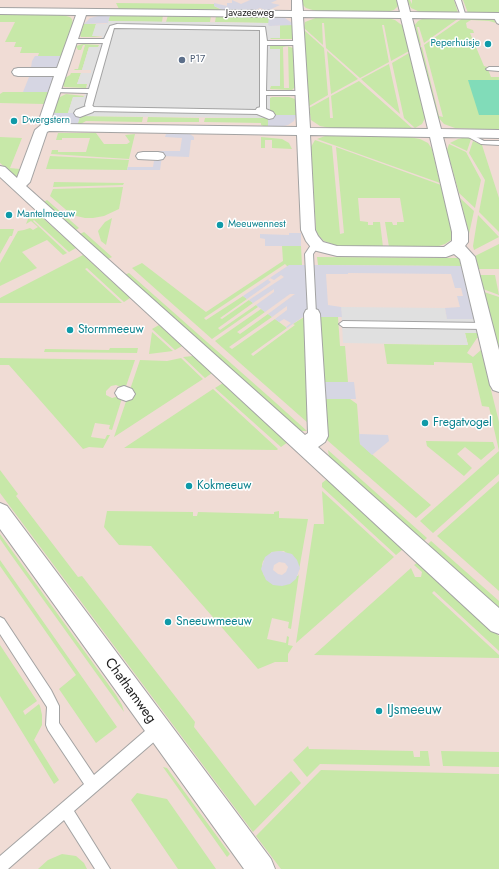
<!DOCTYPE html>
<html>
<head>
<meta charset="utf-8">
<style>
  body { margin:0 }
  canvas { display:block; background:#eeeae2 }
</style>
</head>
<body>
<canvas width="499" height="869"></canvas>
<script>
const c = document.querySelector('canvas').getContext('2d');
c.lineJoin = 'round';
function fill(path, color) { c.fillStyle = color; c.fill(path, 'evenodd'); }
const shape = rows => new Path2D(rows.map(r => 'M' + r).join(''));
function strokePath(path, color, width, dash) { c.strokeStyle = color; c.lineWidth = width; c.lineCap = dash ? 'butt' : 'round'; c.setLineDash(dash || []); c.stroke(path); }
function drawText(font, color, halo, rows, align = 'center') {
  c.font = font + ' Jost,sans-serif'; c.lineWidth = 3; c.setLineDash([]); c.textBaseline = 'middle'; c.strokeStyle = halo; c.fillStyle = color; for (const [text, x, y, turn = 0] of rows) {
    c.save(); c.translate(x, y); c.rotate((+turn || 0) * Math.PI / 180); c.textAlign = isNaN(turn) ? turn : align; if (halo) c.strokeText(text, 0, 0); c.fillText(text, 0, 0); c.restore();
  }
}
fill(shape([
  [0,0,499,0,499,869,0,869]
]), '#f0dcd5');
fill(shape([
  [302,0,397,0,398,6,394,10,386,12,319,12,306,8,303,5],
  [407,0,410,0,412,4,412,0,454,0,458,13,420,12,411,8],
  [463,0,499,0,499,13,468,13],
  [116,3,214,4,214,6,222,10,119,9],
  [0,14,58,14,70,17,72,19,73,24,61,56,38,56,39,53,20,53,22,47,14,47,16,42,5,42,15,22,0,22],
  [110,15,163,15,162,22,108,21],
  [168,15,211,16,210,22,166,22],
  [216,16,269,16,269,23,215,22],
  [318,17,384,17,395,20,403,26,409,51,391,61,384,25,382,25,389,62,360,78,326,48,324,23,322,23,323,45,304,28,305,22],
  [424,18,459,18,424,43,419,27,417,27,421,45,420,46,414,26,418,21],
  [463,18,493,18,496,23,489,21,471,20,466,23,467,28,473,30,474,33,470,33,484,66,487,67,491,77,499,77,499,130,455,128,444,124,438,117,420,48,422,47,439,116,443,117,424,45],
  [84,24,96,24,93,36,102,37,81,37,80,35],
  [280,25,293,25,292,39,271,39,270,38,280,37],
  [304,30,324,48,328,95,309,106],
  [83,44,99,45,98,47,89,47,82,70,74,70,75,69,78,69,85,45,83,45,81,50,78,50,76,46],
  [270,46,287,46,293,48,295,87,292,90,270,89,271,86,280,86,280,49,270,49],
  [288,46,289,88,284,88,283,47],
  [327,51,358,79,331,94],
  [409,53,425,118,422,124,415,128,404,118,392,63],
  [389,64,400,114,361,79],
  [71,73,81,73,77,84,87,84,86,88,64,87,63,84,65,78,70,75],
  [359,81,412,128,330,128,320,126,311,120,309,108,329,97,330,118,333,118,331,96],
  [3,92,48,92,44,104,0,103,0,94],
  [66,94,84,96,83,97,73,97,68,113,53,113,58,98],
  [272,97,289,97,295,99,296,115,270,115,270,98],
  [80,116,143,117,142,122,86,121,77,126],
  [148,117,199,118,199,122,147,122],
  [205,118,268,118,268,128,261,125,261,123,204,122],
  [58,133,96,133,104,144,127,144,130,142,125,135,135,134,129,159,51,154,52,150,58,150,58,152,86,152,90,138,62,138,62,140,56,140],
  [325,136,409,137,420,139,428,143,432,149,440,183,317,139],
  [0,137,22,138,10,168,20,169,17,176,15,176,0,163],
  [261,137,282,139,289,143,292,149,272,148,272,140,265,140,265,148,261,148],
  [467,137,471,139,467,151,450,143,458,139],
  [315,140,332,146,340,234,344,233,336,147,441,185,453,234,451,240,445,244,436,247,389,247,385,222,392,222,393,225,397,225,397,222,404,222,400,198,358,198,360,221,368,222,368,225,373,225,373,222,380,222,383,247,338,246,324,241,319,236,316,230,311,147],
  [473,141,482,145,499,198,499,232,479,212,485,180,469,153],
  [449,144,466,152,481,180,475,208,459,193,447,150],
  [50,156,129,160,127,170,46,169],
  [54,182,124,183,123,185,53,187],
  [123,187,119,209,104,216,93,218,85,218,72,215,50,196,53,189],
  [460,198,474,211,469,234],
  [47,200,79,228,76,230,44,202],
  [35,211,76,248,69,252,34,220,33,221,67,253,63,255,47,240,22,252,37,268,0,286,0,263,18,231,24,230,30,228,33,230,38,227,31,221,26,224,30,214],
  [478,215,499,237,474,250,473,246],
  [112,218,106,245,101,241,98,231,105,222],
  [0,229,14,229,12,236,10,236,0,254],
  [84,232,112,257,108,259,80,234],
  [499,244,499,269,479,269,475,256],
  [282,246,301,246,302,265,287,266,285,264,204,318,206,320,243,296,247,299,220,318,222,319,249,300,253,303,218,328,220,330,256,305,258,307,212,339,132,268,142,263,206,312,283,261],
  [83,255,130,298,124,302,87,268,85,269,122,303,0,303,0,298],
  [317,257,459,258,461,266,318,265],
  [129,273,276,403,307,431,299,431,124,275],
  [479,275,495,275,499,295,483,289],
  [484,292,499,297,499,351],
  [261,309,265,312,237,332,240,334,268,314,272,317,229,347,232,349,275,319,287,328,251,354,253,356,295,325,293,324,304,317,308,423,215,341],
  [320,317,338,317,340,346,345,346,348,382,324,382],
  [159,325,182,346,175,350,152,329],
  [152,332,173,351,149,354],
  [465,333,477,333,478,338,477,338,467,353,473,357,481,350,499,422,499,474,433,533,420,521,499,451,489,407,482,406,472,363,434,362,434,365,387,364,384,344,468,345],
  [110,348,138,348,137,353,44,352,45,349,109,350],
  [193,356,212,373,205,378,183,357],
  [0,358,135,360,124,392,121,387,116,385,111,386,106,391,106,395,112,398,123,395,112,430,109,429,110,425,95,423,91,437,105,439,107,435,110,435,103,448,89,447,83,449,9,365,0,365],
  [181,358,203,379,114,437,140,360,167,361],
  [223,383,236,396,288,442,281,447,215,388],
  [213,389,278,449,277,450,124,448],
  [325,399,350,399,357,404,360,444,431,505,416,518,327,440],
  [426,441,493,442,495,448,481,460,465,447,457,454,472,468,464,476,427,446],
  [328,450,427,538,423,542,329,457],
  [0,470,18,494,16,496,78,577,82,576,195,722,194,727,255,806,291,771,301,783,253,832,0,493],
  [327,479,403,549,396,555,322,487,322,483],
  [499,481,499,591,437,536],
  [322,491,394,557,296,643,314,524,324,524],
  [107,511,193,512,193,516,197,516,198,512,274,514,274,512,279,511,279,518,308,519,299,570,300,568,284,551,272,552,263,561,262,565,264,576,298,576,299,574,291,629,288,628,289,622,272,618,267,639,286,643,287,636,289,637,288,645,293,646,288,654,288,662,275,662,258,669,151,546,119,545,104,527],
  [0,534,116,695,122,705,124,712,9,552,0,539],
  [431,541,499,601,499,609,427,545],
  [0,560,117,727,96,743,59,689,76,675,0,566],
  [418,562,499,636,499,651,434,591,432,593,499,655,499,658,314,655,411,568,415,577,421,577,422,572,414,565],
  [0,645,37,701,23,711,25,715,39,704,40,706,42,715,42,725,34,740,59,780,54,784,0,696],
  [308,746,309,749,413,751,414,757,420,757,420,751,428,751,430,766,320,764,307,777,293,760],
  [441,751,499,752,499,767,443,766],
  [163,767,167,768,230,854,227,857],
  [321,770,499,774,499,869,281,869,256,836],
  [137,793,167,799,216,869,178,869,131,800],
  [62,854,76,856,84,863,87,869,38,869,48,860]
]), '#c7e8a8');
fill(shape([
  [468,80,499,80,499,115,479,115]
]), '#81dcb9');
fill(shape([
  [109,21,268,23,270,26,280,26,280,38,270,38,270,49,280,49,280,86,270,86,270,115,268,118,80,116,68,113,73,97,84,97,88,84,77,84,81,73,91,73,91,70,82,70,89,47,99,47,102,36,92,36,96,24,106,24],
  [341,307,445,308,447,319,474,319,477,333,465,333,468,345,343,343]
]), '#e0e0e0');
fill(shape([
  [232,0,241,4,250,0,277,0,271,3,280,5,267,11,260,8,253,11,225,11,214,6,214,3,227,6,227,3,232,3],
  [102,15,110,15,108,23,84,24,90,18],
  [269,16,285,18,292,23,293,25,270,26,268,25],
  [35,56,61,56,57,68,31,68,32,61],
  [32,76,54,76,48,92,23,92,29,77],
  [53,113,79,113,80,117,77,126,62,124,55,121,53,117],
  [270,115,296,115,294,121,288,125,279,127,268,128,268,116],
  [166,134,190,134,194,137,194,140,191,140,189,157,162,156,160,170,127,170,128,167,153,167,154,161,157,161,159,151,180,151,182,138,165,137],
  [289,233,301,233,301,246,265,246,265,239,260,238,260,234,289,235],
  [289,265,305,265,305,267,314,268,314,265,461,266,474,319,447,319,445,308,460,307,457,296,463,296,461,288,455,288,451,274,348,273,348,274,326,274,328,305,341,307,342,317,317,317,307,314,287,328,286,327,291,323,284,319,279,322,275,319,287,310,287,306,272,317,268,314,295,294,290,294,265,312,256,305,274,292,274,289,253,303,249,300,284,277,281,275,274,280,270,278,268,280,271,282,247,299,243,296],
  [324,382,354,382,356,399,325,399],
  [359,434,388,435,389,441,372,455,360,444],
  [280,551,292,554,297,560,300,568,296,579,290,584,282,586,273,585,266,580,261,569,265,557,272,552],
  [279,562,285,563,288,567,286,572,282,575,278,574,273,570,274,565]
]), '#d6d6e3');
const lane = shape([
  [455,0,461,0,466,17,461,16,455,0],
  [496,14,499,16,499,24,497,23,493,16,496,14],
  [117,24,265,27,267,41,299,41,302,43,299,45,267,45,266,91,301,91,304,93,301,95,266,95,266,109,258,114,89,111,87,110,85,105,88,93,53,92,53,90,55,89,89,89,103,43,72,43,69,41,72,39,104,39,110,26,117,24],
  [114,28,260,30,260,108,257,110,92,107,114,28],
  [489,67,499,67,499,71,487,70,486,69,489,67],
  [465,131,484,141,499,141,499,145,481,144,463,134,463,132,465,131],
  [316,241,320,244,313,254,316,314,312,317,308,314,305,254,313,242,316,241],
  [343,321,484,323,488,326,484,329,343,327,339,324,343,321],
  [0,617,4,619,51,690,59,706,59,723,94,775,153,724,158,722,163,724,165,729,163,734,74,811,110,869,95,869,64,820,8,869,0,869,0,856,84,784,48,730,46,725,47,707,0,634,0,617]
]);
const street = shape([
  [292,0,302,0,303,11,400,12,397,0,407,0,410,12,499,13,499,19,412,18,441,129,499,130,499,138,443,137,468,232,468,242,465,246,475,257,499,350,499,392,493,390,490,385,460,259,454,254,446,257,337,256,313,250,306,241,301,230,297,135,49,131,47,132,30,182,26,186,305,435,308,433,304,314,306,310,312,308,318,310,320,314,328,436,325,442,318,447,499,608,499,634,491,631,0,177,0,166,5,167,17,178,35,130,41,125,39,120,54,76,18,76,14,75,12,72,14,69,18,68,57,68,76,15,0,14,0,8,292,11,292,0],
  [86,15,292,17,297,127,62,124,63,122,62,119,57,118,51,120,86,15],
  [303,17,401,18,428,129,310,128,303,17],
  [310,135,430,137,452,232,452,241,444,247,337,246,323,242,318,236,315,230,310,135],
  [89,105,93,106,95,109,93,112,80,117,76,116,74,113,76,110,89,105],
  [261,107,273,112,275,115,273,118,269,119,257,114,255,111,257,108,261,107],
  [143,152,158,152,163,153,165,156,163,159,158,160,138,159,136,156,138,153,143,152],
  [124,386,132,389,135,394,132,399,126,401,118,398,115,393,118,388,124,386],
  [0,503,7,506,271,859,275,869,244,869,0,529,0,503]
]);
strokePath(lane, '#a3a3a3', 2);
strokePath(street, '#a3a3a3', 2);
fill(lane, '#fff');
fill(street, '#fff');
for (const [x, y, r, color] of [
  [488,44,4,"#0f9aa8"],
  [182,60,4,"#5c6f8a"],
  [14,121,4,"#0f9aa8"],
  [9,215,4,"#0f9aa8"],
  [220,225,4,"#0f9aa8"],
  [70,330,4,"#0f9aa8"],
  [425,423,4,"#0f9aa8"],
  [189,486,4,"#0f9aa8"],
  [168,622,4,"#0f9aa8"],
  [379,711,4,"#0f9aa8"]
]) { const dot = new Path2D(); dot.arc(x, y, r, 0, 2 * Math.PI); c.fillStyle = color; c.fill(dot); strokePath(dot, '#fff', 1.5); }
drawText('10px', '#1c1c1c', '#fff', [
  ["Javazeeweg",250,14]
]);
drawText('10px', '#0d838f', '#fff', [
  ["Peperhuisje",480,44,"right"],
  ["Dwergstern",22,121],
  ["Mantelmeeuw",17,215],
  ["Meeuwennest",228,225]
], 'left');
drawText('10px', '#4e5e75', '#fff', [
  ["P17",190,60]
], 'left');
drawText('12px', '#0d838f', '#fff', [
  ["Stormmeeuw",78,330],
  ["Fregatvogel",433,423],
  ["Kokmeeuw",197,486],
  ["Sneeuwmeeuw",176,622]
], 'left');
drawText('14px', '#1c1c1c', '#fff', [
  ["Chathamweg",130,691,54]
]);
drawText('14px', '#0d838f', '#fff', [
  ["IJsmeeuw",387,711]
], 'left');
</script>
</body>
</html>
